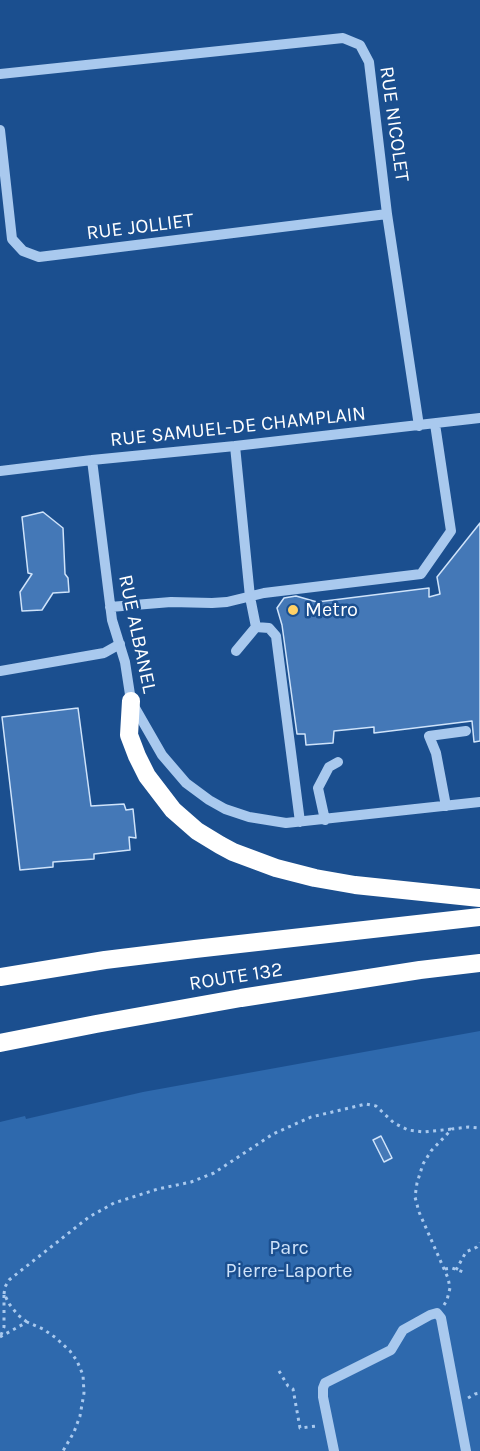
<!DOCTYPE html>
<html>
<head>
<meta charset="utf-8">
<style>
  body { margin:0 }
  canvas { display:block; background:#1b4f8f }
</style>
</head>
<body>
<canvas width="480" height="1451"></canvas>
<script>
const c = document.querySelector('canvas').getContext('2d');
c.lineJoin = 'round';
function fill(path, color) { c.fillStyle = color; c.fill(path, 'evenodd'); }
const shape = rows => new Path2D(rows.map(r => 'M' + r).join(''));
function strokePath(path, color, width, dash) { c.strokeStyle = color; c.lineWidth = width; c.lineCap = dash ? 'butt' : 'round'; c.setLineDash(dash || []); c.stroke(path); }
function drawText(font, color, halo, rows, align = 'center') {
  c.font = font + ' Karla,sans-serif'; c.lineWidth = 5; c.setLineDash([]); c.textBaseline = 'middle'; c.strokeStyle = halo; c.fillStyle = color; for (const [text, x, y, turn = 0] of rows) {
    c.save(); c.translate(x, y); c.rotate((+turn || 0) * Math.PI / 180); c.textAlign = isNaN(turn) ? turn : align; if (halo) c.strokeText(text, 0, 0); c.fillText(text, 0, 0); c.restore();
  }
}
fill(shape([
  [480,1031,480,1451,0,1451,0,1122,25,1116,26,1119,143,1092]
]), '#2e69ad');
const building = shape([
  [43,512,63,528,65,574,68,578,69,592,53,593,42,610,22,611,20,592,32,574,28,573,22,517,43,512],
  [480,523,480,741,474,742,472,721,374,733,374,727,334,731,333,743,306,745,305,734,297,734,282,625,277,608,284,598,296,596,317,602,429,588,429,597,440,594,437,577,480,523],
  [78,708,91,806,124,804,126,810,133,809,136,838,129,837,130,850,94,854,94,859,53,862,53,867,20,870,2,717,78,708],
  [381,1136,392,1158,384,1162,373,1140,381,1136]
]);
fill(building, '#4478b7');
strokePath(building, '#cfe3fa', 1.5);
strokePath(shape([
  [445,1269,452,1268,466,1273],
  [456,1270,466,1252,477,1247,480,1243],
  [4,1294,5,1287,9,1280,89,1217,114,1203,158,1189,191,1182,214,1173,273,1134,311,1117,366,1104,376,1106,394,1123,408,1130,423,1132,452,1129],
  [444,1305,447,1300,450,1288,448,1278,419,1212,415,1197,417,1183,423,1164,431,1151,452,1129,469,1127,480,1128],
  [1,1335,4,1327,4,1294,10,1305,18,1315,27,1322],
  [0,1337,27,1322,43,1329,56,1338,70,1351,77,1361,83,1375,84,1393,80,1416,74,1432,63,1451],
  [279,1371,288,1386,293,1389,300,1428,317,1426],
  [468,1398,475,1394,480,1393]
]), '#a9c9ee', 3, [3, 4.5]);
strokePath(shape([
  [0,74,343,38,360,45,369,62,387,214,419,426],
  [0,130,12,239,23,251,39,257,387,214],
  [235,446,250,597,256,627,236,651],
  [92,460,112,620,125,662,131,701,162,755,186,783,209,800,225,809,249,817,286,823,480,802],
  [0,471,92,460,235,446,480,418],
  [110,607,171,602,212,603,227,602,264,593,421,574,451,531,435,424],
  [256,627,269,628,276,636,300,822],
  [0,671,104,653,120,644],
  [446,806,436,753,429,736,466,731],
  [325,820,318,788,329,767,338,762],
  [334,1451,323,1397,323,1388,325,1383,391,1350,403,1330,430,1315,437,1313,441,1318,466,1451]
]), '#a9c9ee', 10);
strokePath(shape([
  [131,701,129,735,137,756,147,776,173,810,197,831,220,845,233,852,276,868,315,878,355,885,480,898],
  [0,977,105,960,195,949,480,917],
  [0,1043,96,1024,241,998,420,970,480,963]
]), '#fff', 18);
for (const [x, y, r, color] of [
  [293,610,6,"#ffd166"]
]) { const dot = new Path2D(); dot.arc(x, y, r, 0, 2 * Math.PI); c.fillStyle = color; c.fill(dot); strokePath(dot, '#1b4f8f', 2); }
drawText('20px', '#fff', '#1b4f8f', [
  ["RUE NICOLET",394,124,82],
  ["RUE JOLLIET",140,227,-7],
  ["RUE SAMUEL-DE CHAMPLAIN",238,427,-6],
  ["RUE ALBANEL",137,634,78],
  ["ROUTE 132",236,977,-9]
]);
drawText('20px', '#fff', '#1b4f8f', [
  ["Metro",305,610]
], 'left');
drawText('20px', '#cfe3fa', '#1b4f8f', [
  ["Parc",289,1248],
  ["Pierre-Laporte",289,1271]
]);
</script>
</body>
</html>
